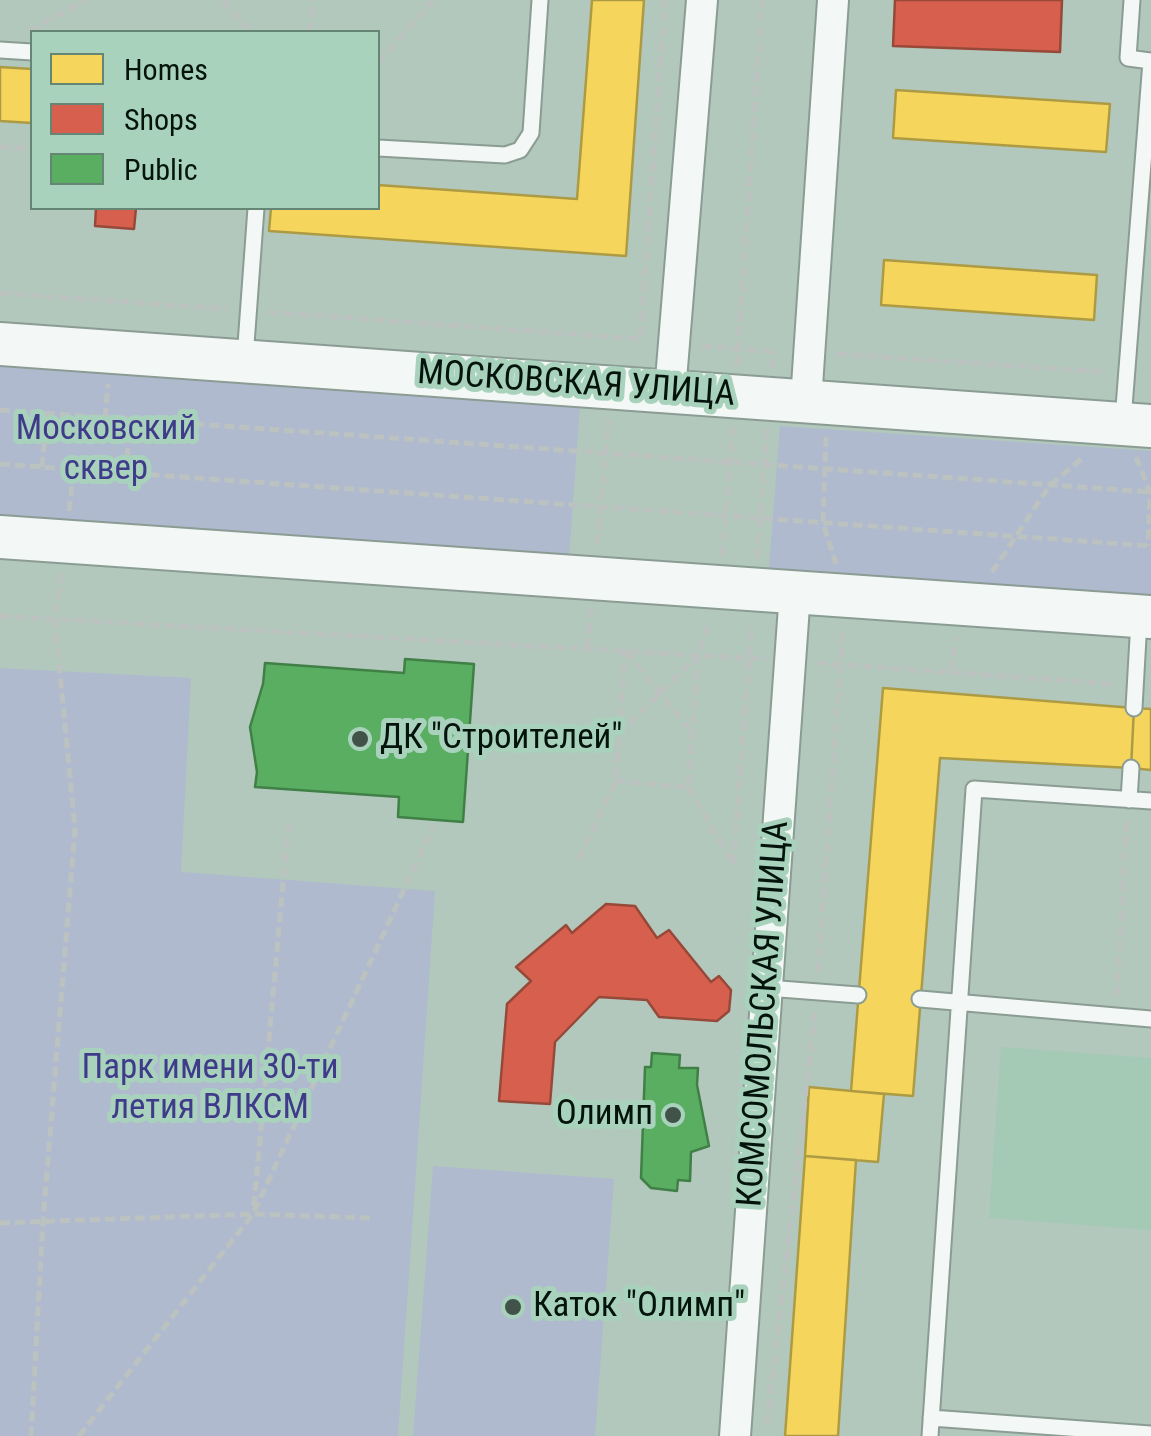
<!DOCTYPE html>
<html>
<head>
<meta charset="utf-8">
<style>
  body { margin:0 }
  #map { position:relative; width:1151px; height:1436px; overflow:hidden; background:#b2c8bd; font-family:"Roboto Condensed",sans-serif }
  canvas { display:block }
  .legend { position:absolute; left:30px; top:30px; width:350px; height:180px; box-sizing:border-box; background:#a8d2bc; border:2px solid #668675; margin:0; padding:12px 18px; list-style:none; font-size:30px; color:#04130b }
  .legend li { display:flex; align-items:center; gap:20px; height:50px }
  .legend b { width:50px; border:2px solid #668675 }
</style>
</head>
<body>
<div id="map">
<canvas width="1151" height="1436"></canvas>
<ul class="legend">
<li><b style="height:28px;background:#f6d55c"></b>Homes</li>
<li><b style="height:28px;background:#d6604d"></b>Shops</li>
<li><b style="height:28px;background:#5aae61"></b>Public</li>
</ul>
</div>
<script>
const c = document.querySelector('canvas').getContext('2d');
c.lineJoin = 'round';
function fill(path, color) { c.fillStyle = color; c.fill(path, 'evenodd'); }
const shape = rows => new Path2D(rows.map(r => 'M' + r).join(''));
function strokePath(path, color, width, dash) { c.strokeStyle = color; c.lineWidth = width; c.lineCap = dash ? 'butt' : 'round'; c.setLineDash(dash || []); c.stroke(path); }
function drawText(font, color, halo, rows, align = 'center') {
  c.font = font + ' "Roboto Condensed",sans-serif'; c.lineWidth = 10; c.setLineDash([]); c.textBaseline = 'middle'; c.strokeStyle = halo; c.fillStyle = color; for (const [text, x, y, turn = 0] of rows) {
    c.save(); c.translate(x, y); c.rotate((+turn || 0) * Math.PI / 180); c.textAlign = isNaN(turn) ? turn : align; if (halo) c.strokeText(text, 0, 0); c.fillText(text, 0, 0); c.restore();
  }
}
fill(shape([
  [1001,1047,1151,1058,1151,1230,989,1218]
]), '#a4cab6');
fill(shape([
  [0,365,580,406,569,557,0,520],
  [780,426,1151,451,1151,597,769,569],
  [0,668,191,678,181,872,435,891,398,1436,0,1436],
  [433,1166,614,1179,595,1436,413,1436]
]), '#afbace');
const homes = shape([
  [592,0,644,0,626,256,269,231,271,208,378,208,378,185,577,199,592,0],
  [0,67,32,69,32,123,0,121,0,67],
  [896,90,1110,104,1106,152,893,138,896,90],
  [884,260,1097,275,1094,320,881,305,884,260],
  [883,688,1134,708,1131,768,940,758,913,1096,851,1091,883,688],
  [1134,708,1151,709,1151,770,1131,768,1134,708],
  [809,1087,884,1094,878,1162,805,1156,809,1087],
  [805,1156,856,1160,838,1436,785,1436,805,1156]
]);
fill(homes, '#f6d55c');
strokePath(homes, '#ad9b44', 2.5);
const shops = shape([
  [895,0,1062,0,1060,52,893,46,895,0],
  [96,208,136,208,134,229,95,226,96,208],
  [606,904,635,906,657,938,669,930,711,982,719,976,731,990,729,1011,717,1021,659,1017,647,1000,599,997,555,1042,550,1104,499,1101,507,1004,531,981,516,967,566,925,572,933,606,904]
]);
fill(shops, '#d6604d');
strokePath(shops, '#974939', 2.5);
const public = shape([
  [405,659,474,664,463,822,398,817,399,797,255,787,257,772,250,727,263,684,265,663,404,673,405,659],
  [652,1053,680,1055,679,1068,698,1068,697,1085,709,1146,691,1152,690,1181,678,1180,677,1191,651,1188,641,1178,645,1067,651,1067,652,1053]
]);
fill(public, '#5aae61');
strokePath(public, '#408047', 2.5);
const service = shape([
  [0,50,32,52],
  [378,148,505,155,520,150,531,133,540,0],
  [245,358,256,208],
  [1123,420,1151,61,1128,58,1132,0],
  [1134,708,1139,620],
  [1129,800,1131,768],
  [767,988,858,995],
  [920,999,1151,1019],
  [931,1418,1151,1434],
  [930,1436,974,789,1151,801]
]);
const minor = shape([
  [670,392,702,0],
  [806,401,833,0],
  [735,1436,795,592]
]);
const secondary = shape([
  [0,344,1151,426],
  [0,537,1151,617]
]);
strokePath(service, '#8a9c93', 19);
strokePath(minor, '#8a9c93', 34);
strokePath(secondary, '#8a9c93', 46);
strokePath(shape([
  [223,0,251,32],
  [29,31,86,0],
  [310,32,312,0],
  [378,63,433,0],
  [0,147,32,149],
  [0,293,228,309],
  [269,312,640,339,665,0],
  [702,346,776,352],
  [837,354,1106,372],
  [737,366,762,0],
  [772,369,773,352],
  [0,410,1151,492],
  [105,418,108,384],
  [826,437,823,523,836,564],
  [1136,457,1150,492,1148,546],
  [0,464,1151,546],
  [42,467,47,413],
  [126,473,130,419],
  [69,511,74,469],
  [597,544,609,420],
  [722,556,733,427],
  [757,558,767,429],
  [992,572,1050,485,1084,457],
  [0,616,766,659],
  [587,648,591,609],
  [627,652,692,733],
  [817,663,1115,684],
  [952,671,955,637],
  [619,734,696,657],
  [518,743,619,747],
  [616,781,688,787,698,655,709,620],
  [688,787,732,862],
  [579,859,616,781,625,650],
  [733,865,752,624],
  [818,972,843,629],
  [1117,996,1127,818],
  [254,1206,289,817],
  [0,1223,253,1214,371,1218],
  [767,1424,815,1012],
  [31,1436,43,1221,75,829,55,621,61,572],
  [79,1436,253,1214,434,825]
]), '#bcc2bf', 5, [10, 5]);
strokePath(service, '#f3f7f5', 15);
strokePath(minor, '#f3f7f5', 30);
strokePath(secondary, '#f3f7f5', 42);
for (const [x, y, r, color] of [
  [360,739,10,"#415249"],
  [673,1115,10,"#415249"],
  [513,1307,10,"#415249"]
]) { const dot = new Path2D(); dot.arc(x, y, r, 0, 2 * Math.PI); c.fillStyle = color; c.fill(dot); strokePath(dot, '#a8d2bc', 4); }
drawText('35px', '#04130b', '#a8d2bc', [
  ["МОСКОВСКАЯ УЛИЦА",576,385,4],
  ["КОМСОМОЛЬСКАЯ УЛИЦА",765,1014,-86]
]);
drawText('35px', '#3f3a8a', '#a8d2bc', [
  ["Московский",106,430],
  ["сквер",106,470],
  ["Парк имени 30-ти",210,1069],
  ["летия ВЛКСМ",210,1109]
]);
drawText('35px', '#04130b', '#a8d2bc', [
  ["ДК \"Строителей\"",380,739],
  ["Олимп",653,1115,"right"],
  ["Каток \"Олимп\"",533,1307]
], 'left');
</script>
</body>
</html>
